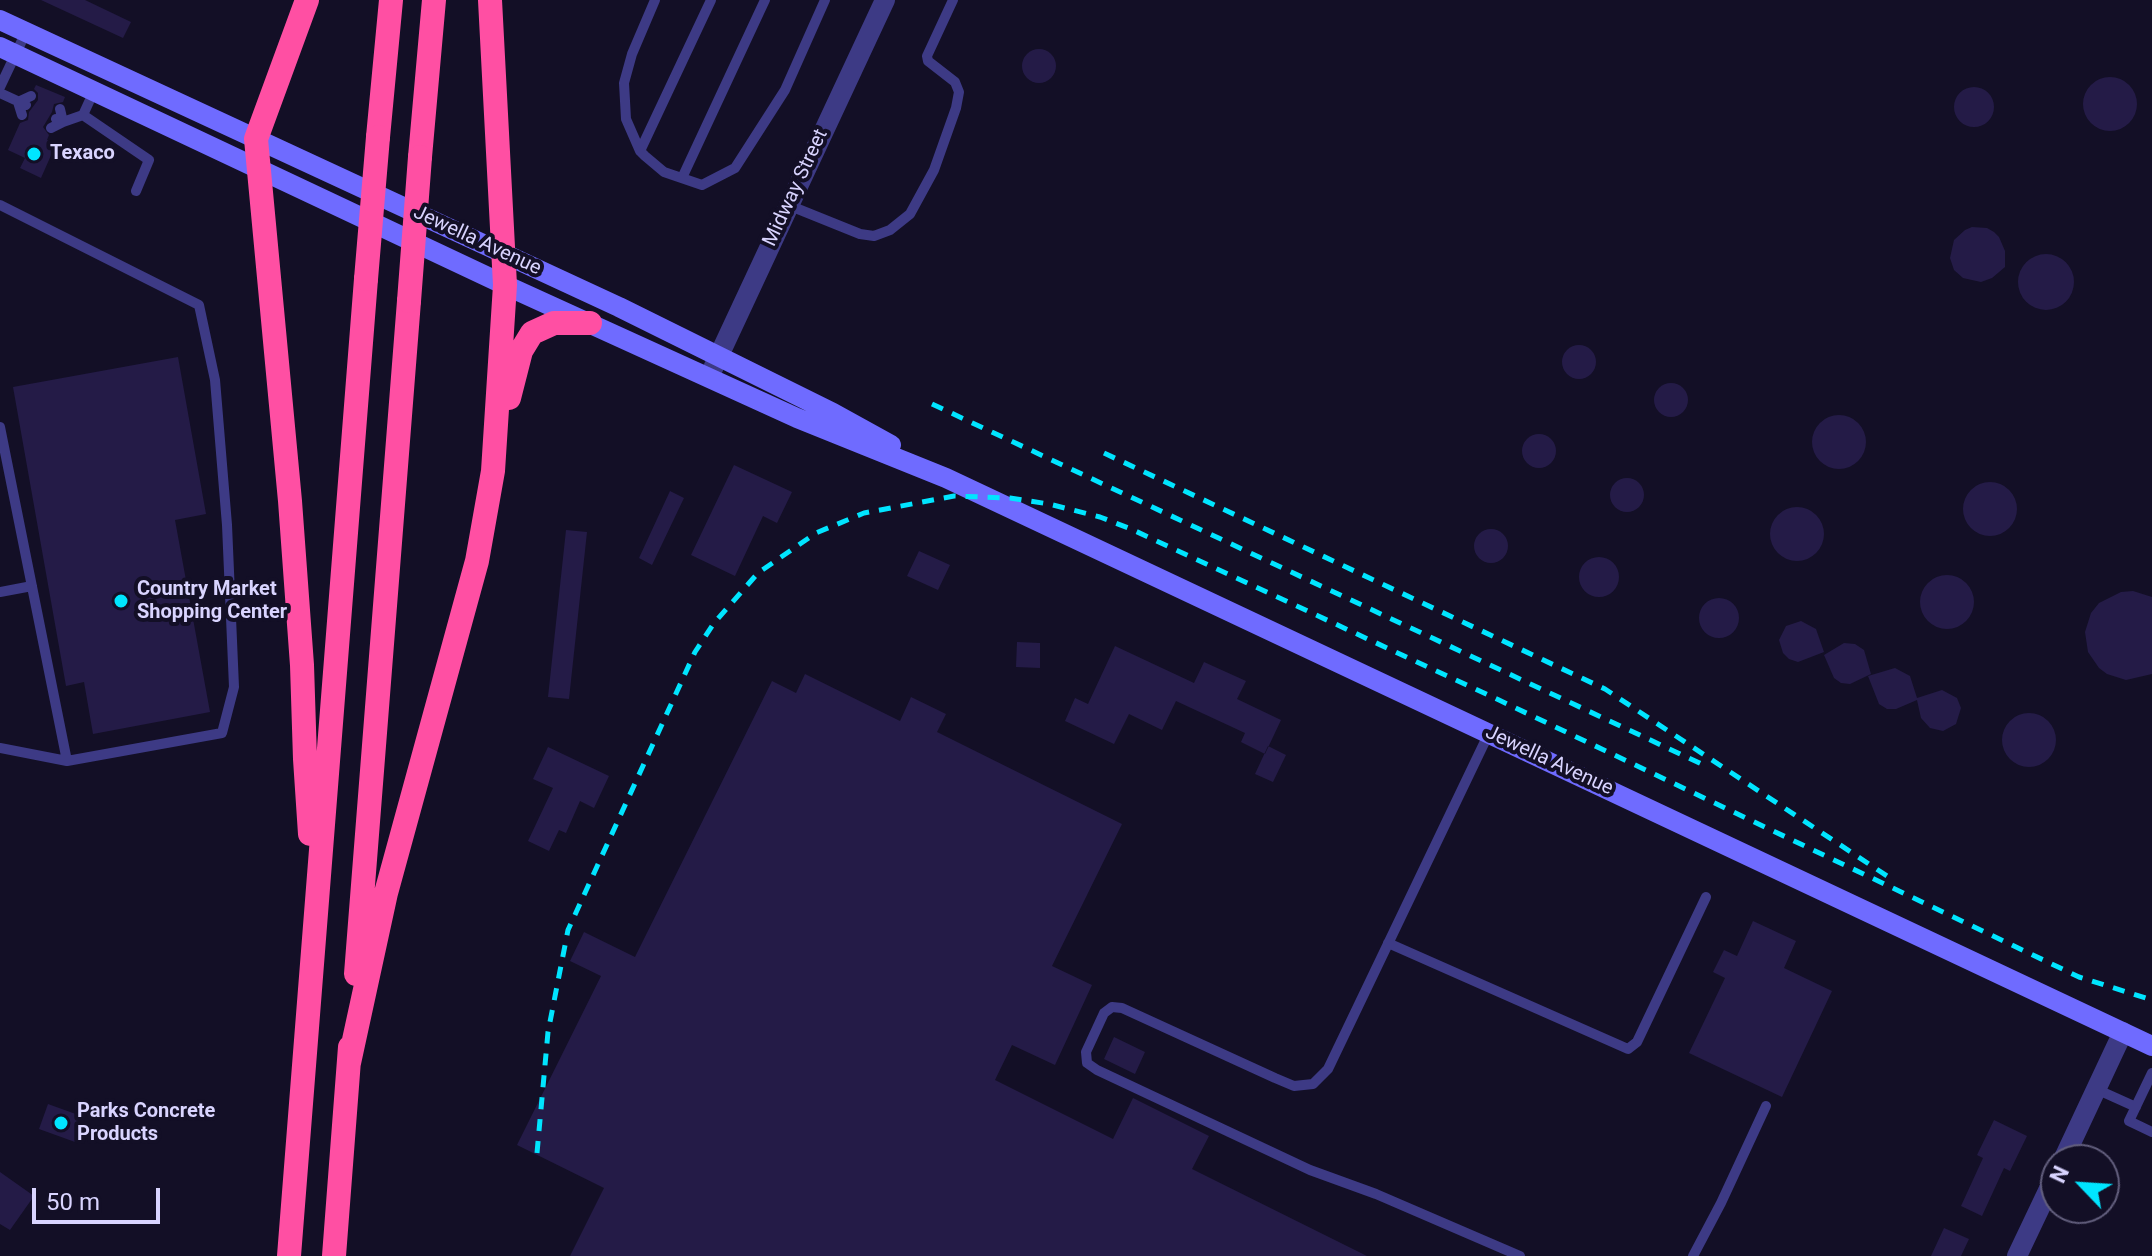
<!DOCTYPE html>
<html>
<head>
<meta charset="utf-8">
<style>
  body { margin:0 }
  #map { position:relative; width:2152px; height:1256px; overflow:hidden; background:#130f26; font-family:Roboto,sans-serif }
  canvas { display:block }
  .north { position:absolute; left:2040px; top:1144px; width:80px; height:80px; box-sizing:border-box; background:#130f26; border:2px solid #625e7d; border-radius:50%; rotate:295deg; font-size:22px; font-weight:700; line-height:32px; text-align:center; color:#d9d4ff }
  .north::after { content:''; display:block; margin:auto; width:28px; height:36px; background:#00e5ff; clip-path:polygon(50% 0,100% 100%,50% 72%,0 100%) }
  .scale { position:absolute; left:32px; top:1188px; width:128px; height:36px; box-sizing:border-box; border:4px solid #d9d4ff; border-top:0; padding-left:10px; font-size:24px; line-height:28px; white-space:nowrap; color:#d9d4ff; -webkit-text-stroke:6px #130f26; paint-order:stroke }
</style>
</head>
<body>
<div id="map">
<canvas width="2152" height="1256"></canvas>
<div class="north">N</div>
<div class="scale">50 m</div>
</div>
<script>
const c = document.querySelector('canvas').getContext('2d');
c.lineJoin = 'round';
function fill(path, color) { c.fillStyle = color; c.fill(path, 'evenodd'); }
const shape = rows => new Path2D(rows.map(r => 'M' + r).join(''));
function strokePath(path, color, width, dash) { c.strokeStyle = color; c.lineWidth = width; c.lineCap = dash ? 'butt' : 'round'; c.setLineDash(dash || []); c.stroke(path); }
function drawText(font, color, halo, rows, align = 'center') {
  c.font = font + ' Roboto,sans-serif'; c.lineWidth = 8; c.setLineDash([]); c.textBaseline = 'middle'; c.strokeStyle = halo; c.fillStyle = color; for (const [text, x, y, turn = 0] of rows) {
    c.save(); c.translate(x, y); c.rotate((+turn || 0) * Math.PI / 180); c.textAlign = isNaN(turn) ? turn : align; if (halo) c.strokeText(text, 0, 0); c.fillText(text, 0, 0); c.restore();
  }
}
fill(shape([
  [41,0,85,0,131,22,123,38],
  '1022 66a17 17 0 1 1 34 0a17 17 0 1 1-34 0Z',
  '2083 104a27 27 0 1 1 54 0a27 27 0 1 1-54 0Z',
  [36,85,65,97,63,102,54,104,52,112,43,127,49,135,47,140,56,144,41,178,20,168,25,158,8,150,20,123,28,120,29,112,38,100,38,93,34,89],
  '1954 107a20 20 0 1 1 40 0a20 20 0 1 1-40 0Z',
  [1972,227,1987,228,1994,232,1999,237,2005,251,2005,267,1992,278,1981,282,1963,278,1954,270,1950,258,1954,240,1965,230],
  '2018 282a28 28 0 1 1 56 0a28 28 0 1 1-56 0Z',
  '1562 362a17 17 0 1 1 34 0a17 17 0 1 1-34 0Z',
  [178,357,206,514,175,520,210,712,93,734,84,682,66,686,13,387],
  '1654 400a17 17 0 1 1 34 0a17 17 0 1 1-34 0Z',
  '1812 442a27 27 0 1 1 54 0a27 27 0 1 1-54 0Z',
  '1522 451a17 17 0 1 1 34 0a17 17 0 1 1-34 0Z',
  [734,465,792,492,777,523,763,516,735,576,691,555],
  '1610 495a17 17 0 1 1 34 0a17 17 0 1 1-34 0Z',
  '1963 509a27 27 0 1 1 54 0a27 27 0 1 1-54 0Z',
  [670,491,684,498,652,565,639,558],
  '1770 534a27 27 0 1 1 54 0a27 27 0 1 1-54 0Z',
  '1474 546a17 17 0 1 1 34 0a17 17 0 1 1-34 0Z',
  [566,530,587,532,569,699,548,697],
  [919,551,950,565,938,590,907,576],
  '1579 577a20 20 0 1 1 40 0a20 20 0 1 1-40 0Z',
  '1920 602a27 27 0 1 1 54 0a27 27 0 1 1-54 0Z',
  [2133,591,2152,597,2152,674,2126,680,2107,674,2099,668,2088,652,2085,632,2091,613,2099,603,2121,592],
  '1699 618a20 20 0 1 1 40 0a20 20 0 1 1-40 0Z',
  [1801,621,1816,629,1824,652,1798,662,1789,659,1783,653,1779,640,1786,626],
  [1017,642,1040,643,1040,668,1016,667],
  [1844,643,1855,644,1864,650,1871,674,1850,684,1841,683,1834,678,1824,655],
  [1115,646,1194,683,1204,662,1246,681,1237,699,1281,720,1265,754,1241,742,1245,733,1176,701,1162,730,1129,714,1114,744,1065,721,1075,698,1088,704],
  [1895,668,1910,676,1917,698,1942,690,1957,698,1961,708,1956,724,1943,731,1930,728,1921,718,1917,700,1896,709,1887,709,1879,704,1868,676],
  [805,674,900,721,911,697,946,714,937,732,1122,824,1052,966,1092,985,1055,1065,1012,1045,995,1080,1113,1139,1133,1098,1209,1136,1192,1169,1367,1256,570,1256,604,1188,517,1145,601,976,570,961,584,932,635,957,772,681,796,693],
  '2002 740a27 27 0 1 1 54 0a27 27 0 1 1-54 0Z',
  [1268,746,1286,755,1273,782,1255,774],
  [548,747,609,776,594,808,580,801,566,833,559,830,549,851,528,841,553,788,533,779],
  [1753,921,1796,941,1784,968,1832,991,1782,1097,1689,1053,1725,978,1713,972,1724,950,1737,956],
  [1114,1037,1145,1052,1135,1074,1104,1059],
  [48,1104,84,1117,75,1142,39,1129],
  [1994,1120,2027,1136,2010,1171,2004,1168,1982,1216,1961,1206,1983,1158,1977,1155],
  [0,1172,34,1196,10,1230,0,1224],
  [1944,1228,1969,1239,1961,1256,1931,1256]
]), '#241b47');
strokePath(shape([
  [655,0,632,54,624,83,626,119,640,151,645,156,664,172,702,185,735,168,785,90,825,0],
  [0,87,26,32],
  [0,93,26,105],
  [22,115,18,102,31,96],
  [83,115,94,91],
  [56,119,63,122,83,115,149,160,136,191],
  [51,128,63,122,60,109],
  [640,151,711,0],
  [682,178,765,0],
  [0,205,199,305,215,380,227,525,234,687,222,733,67,761],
  [788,205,860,234,874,236,890,230,910,214,934,170,956,108,959,92,955,82,928,61,927,56,953,0],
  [0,427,67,761,0,748],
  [0,592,32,586],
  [1489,733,1328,1069,1313,1084,1294,1086,1275,1078,1122,1008,1112,1007,1104,1013,1086,1052,1087,1063,1097,1070,1310,1170,1376,1194,1520,1256],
  [1388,943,1628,1049,1637,1042,1706,897],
  [2152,1073,2129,1121,2152,1132],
  [2096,1089,2136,1107],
  [1693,1256,1721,1203,1766,1106]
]), '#3d3a85', 10);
strokePath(shape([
  [2063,1160,2123,1032],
  [2017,1256,2056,1174]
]), '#3d3a85', 20);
strokePath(shape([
  [709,377,885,0]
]), '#3d3a85', 20);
strokePath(shape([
  [0,20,619,307,833,413,891,445],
  [0,47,505,285,797,418,946,478,2152,1046]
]), '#6f6bff', 20);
strokePath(shape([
  [307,0,256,139,290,501,302,665,305,759,310,834],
  [378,137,391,0],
  [420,157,434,0],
  [509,398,521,351,532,333,554,323,590,323],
  [356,974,409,301],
  [349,1063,386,893,477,561,493,471,505,285,490,0],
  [289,1256,366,279],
  [334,1256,350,1047]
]), '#ff4fa3', 24);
strokePath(shape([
  [932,404,1708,767],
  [1104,453,1605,689,1887,876],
  [537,1153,548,1032,568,930,695,652,714,623,758,573,816,533,864,513,954,496,1010,498,1049,504,1100,517,1131,529,1499,700,2079,977,2152,1000]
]), '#00e5ff', 5, [12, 10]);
strokePath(shape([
  [366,279,378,137],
  [409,301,420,157]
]), '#ff4fa3', 24);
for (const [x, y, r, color] of [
  [34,154,8,"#00e5ff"],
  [121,601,8,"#00e5ff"],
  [61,1123,8,"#00e5ff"]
]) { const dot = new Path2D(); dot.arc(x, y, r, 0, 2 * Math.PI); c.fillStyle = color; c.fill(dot); strokePath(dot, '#130f26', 3); }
drawText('bold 20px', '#d9d4ff', '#130f26', [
  ["Texaco",50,154],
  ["Country Market",137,590],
  ["Shopping Center",137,613],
  ["Parks Concrete",77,1112],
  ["Products",77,1135]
], 'left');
drawText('20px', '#d9d4ff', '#130f26', [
  ["Midway Street",796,188,-65],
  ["Jewella Avenue",477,241,25],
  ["Jewella Avenue",1549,761,25]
]);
</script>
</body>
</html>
